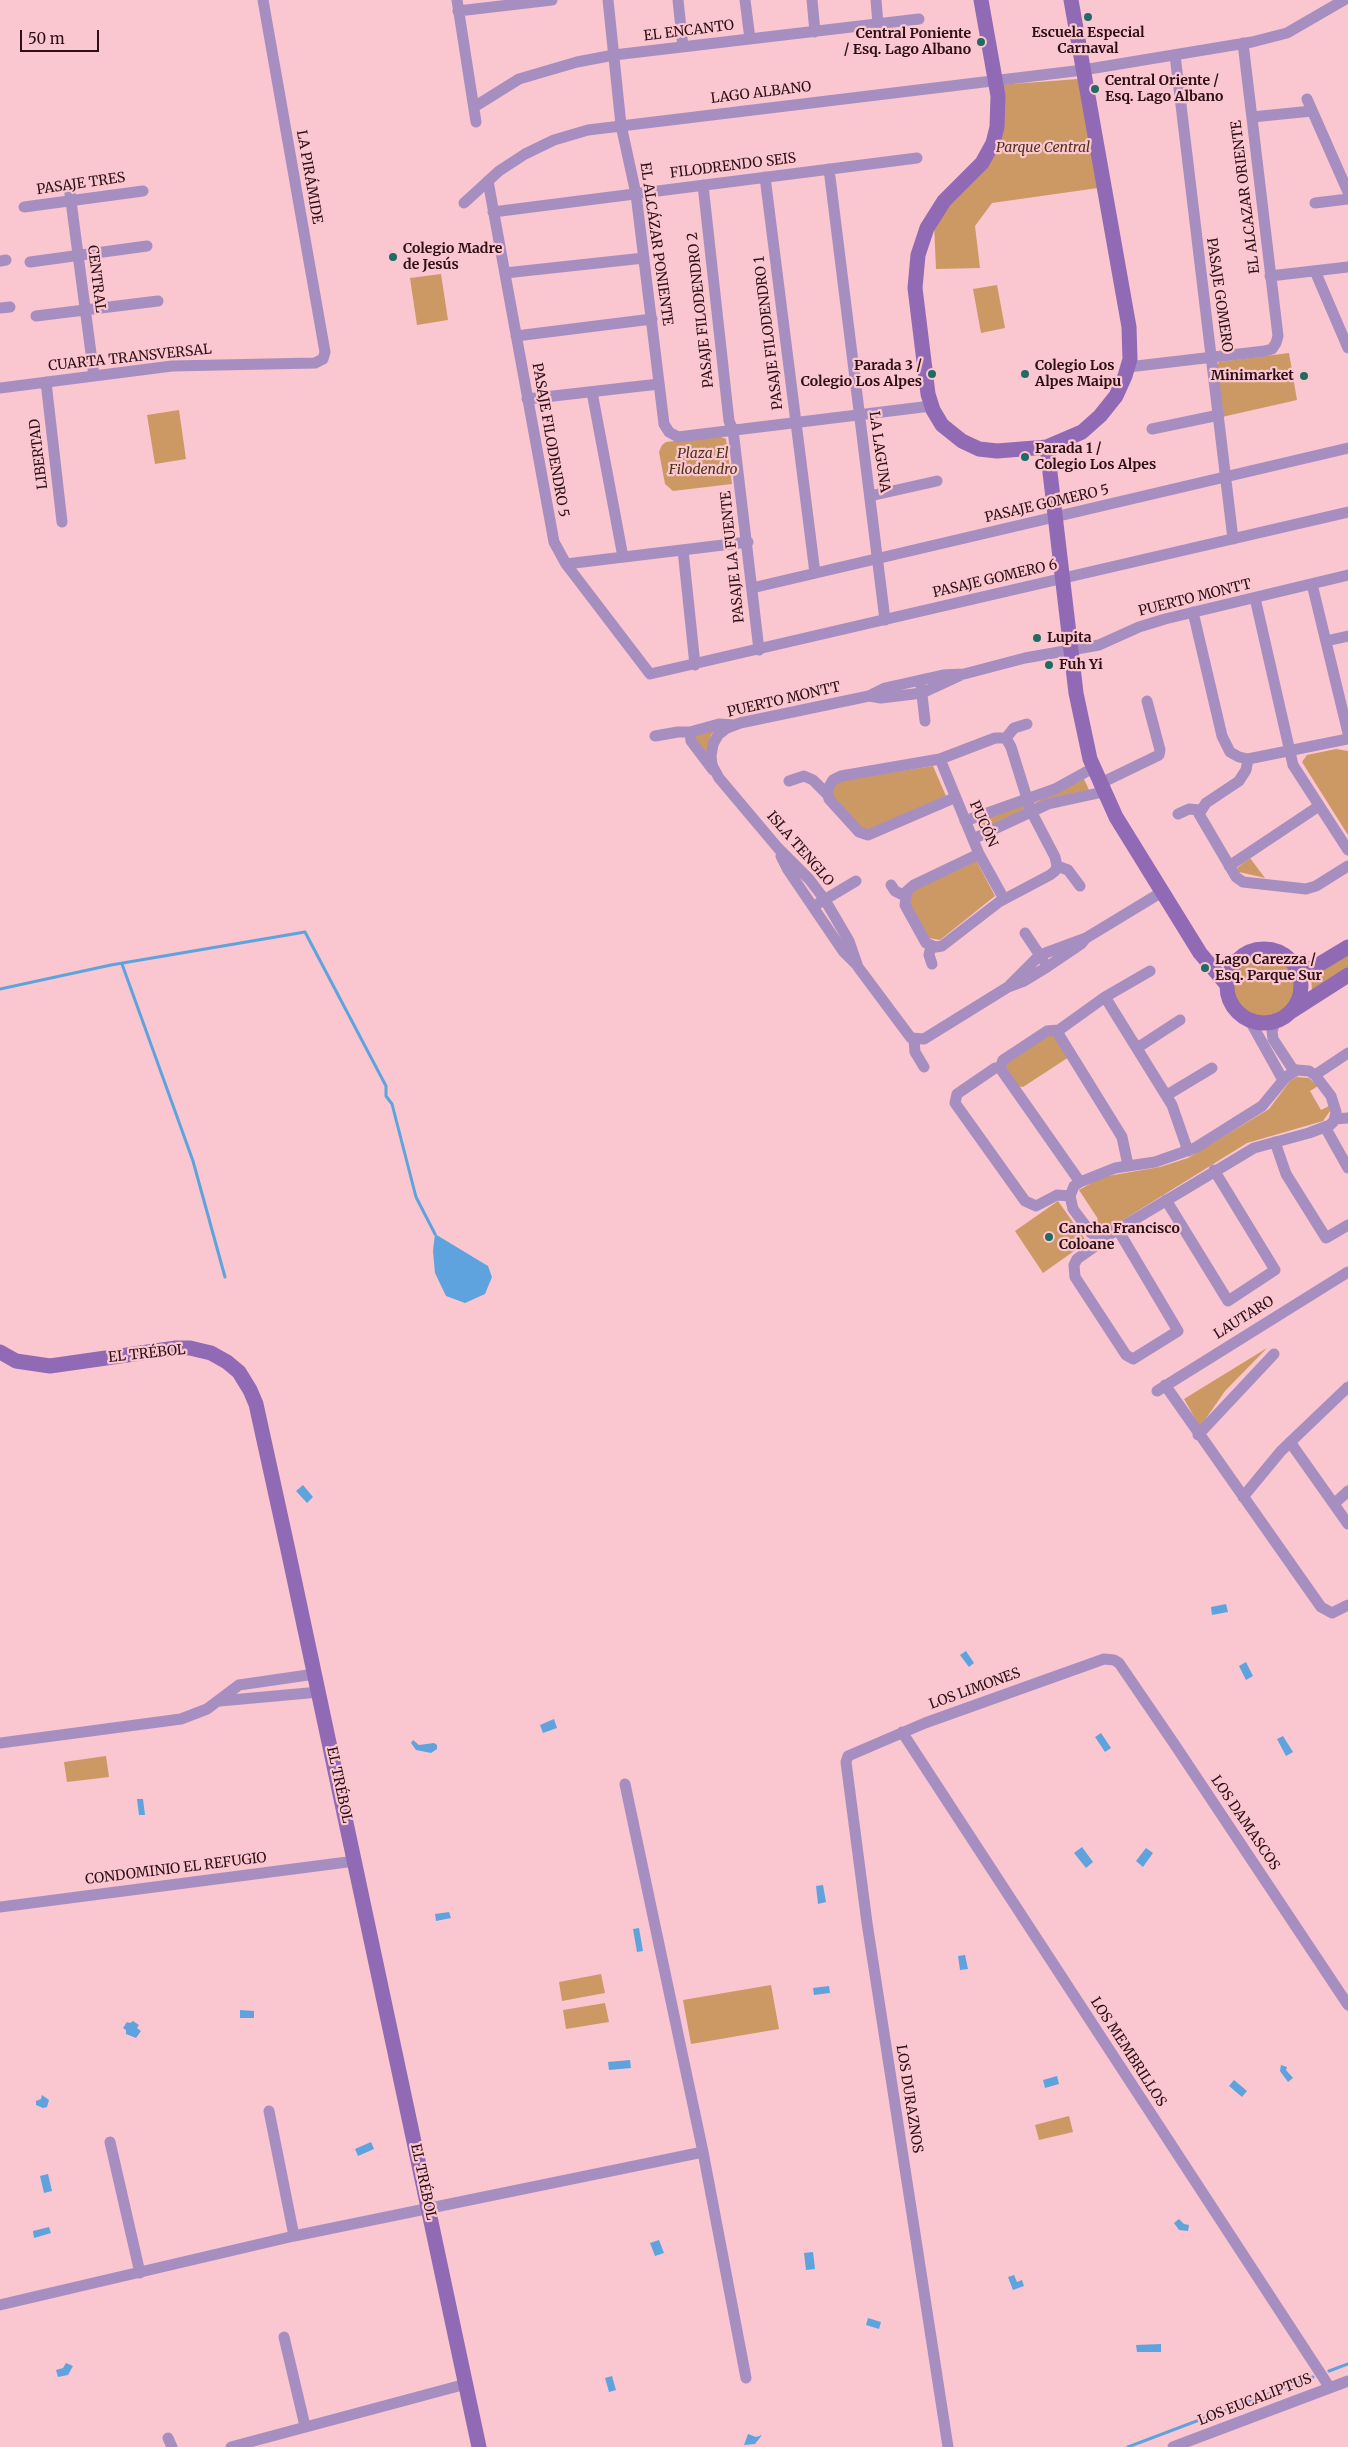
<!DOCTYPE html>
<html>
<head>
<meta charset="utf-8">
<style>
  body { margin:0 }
  #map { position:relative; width:1348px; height:2447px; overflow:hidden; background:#fac6cf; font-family:Merriweather,serif }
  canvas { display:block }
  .scale { position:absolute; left:20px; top:30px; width:79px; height:22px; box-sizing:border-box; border:2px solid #2d0f16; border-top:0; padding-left:6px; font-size:15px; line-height:18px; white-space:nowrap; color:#2d0f16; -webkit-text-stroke:4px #fac6cf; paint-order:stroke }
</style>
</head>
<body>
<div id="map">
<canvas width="1348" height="2447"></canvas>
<div class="scale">50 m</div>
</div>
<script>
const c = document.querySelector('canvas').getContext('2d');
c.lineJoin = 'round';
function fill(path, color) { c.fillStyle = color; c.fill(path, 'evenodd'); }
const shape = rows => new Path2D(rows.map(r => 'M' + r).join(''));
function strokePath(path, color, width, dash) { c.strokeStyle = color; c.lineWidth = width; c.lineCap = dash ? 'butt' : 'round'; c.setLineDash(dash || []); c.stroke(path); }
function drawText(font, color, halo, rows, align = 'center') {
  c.font = font + ' Merriweather,serif'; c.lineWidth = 4.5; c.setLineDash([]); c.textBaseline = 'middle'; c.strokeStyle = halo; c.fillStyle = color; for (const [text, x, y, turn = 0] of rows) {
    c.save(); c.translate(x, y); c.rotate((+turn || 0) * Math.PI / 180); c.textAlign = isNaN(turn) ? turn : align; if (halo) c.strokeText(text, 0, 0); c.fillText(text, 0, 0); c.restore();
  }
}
fill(shape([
  [1078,79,1098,188,992,203,975,226,980,268,936,269,934,224,949,205,994,156,1003,113,999,85],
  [441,274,448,320,417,325,410,278],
  [997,285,1005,328,981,333,973,289],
  [1289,353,1297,400,1222,417,1216,366,1219,362],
  [179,410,186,459,155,464,147,415],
  [718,436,726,439,732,484,673,491,665,484,659,452,662,445,666,442],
  [718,727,711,735,705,757,694,739,695,733],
  [1336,749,1348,751,1348,835,1302,762,1307,755],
  [933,766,946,796,865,832,832,796,833,787,838,781],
  [1084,779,1089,790,1035,804,1034,803],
  [1024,805,1025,809,984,829,980,820],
  [1250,858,1265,878,1239,872,1237,868],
  [976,860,995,896,940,940,929,938,910,904,910,894,915,890],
  [1348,954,1348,968,1312,991,1311,977],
  '1233 986a31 31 0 1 1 62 0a31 31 0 1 1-62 0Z',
  [1048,1033,1054,1035,1069,1057,1023,1087,1017,1086,1003,1066],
  [1297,1077,1309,1078,1318,1086,1310,1091,1321,1110,1329,1106,1330,1111,1323,1121,1247,1143,1107,1230,1101,1231,1095,1228,1092,1224,1098,1219,1079,1190,1102,1177,1160,1167,1188,1158,1269,1109,1290,1081],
  [1058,1201,1087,1242,1043,1273,1015,1231],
  [1267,1348,1225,1391,1200,1427,1184,1399],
  [106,1756,109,1777,67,1782,64,1762],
  [601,1974,605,1993,562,2001,559,1982],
  [771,1985,779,2029,691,2044,683,2000],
  [605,2003,609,2022,566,2029,563,2010],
  [1069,2116,1073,2132,1039,2140,1035,2125]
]), '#cc9965');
fill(shape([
  [435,1234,488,1266,492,1277,485,1294,465,1303,446,1296,435,1273,433,1251],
  [303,1485,313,1497,307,1503,296,1491],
  [1226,1604,1228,1612,1212,1615,1211,1607],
  [966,1651,974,1663,969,1667,960,1655],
  [1246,1662,1253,1676,1246,1680,1239,1666],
  [554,1719,557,1728,543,1733,540,1725],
  [1101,1733,1111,1748,1105,1752,1095,1737],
  [1283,1736,1293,1752,1286,1756,1277,1739],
  [413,1740,419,1745,434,1743,437,1745,437,1749,431,1753,416,1750,411,1743],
  [137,1799,143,1799,145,1815,139,1815],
  [1082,1847,1093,1862,1086,1868,1074,1853],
  [1146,1848,1153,1853,1143,1867,1136,1861],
  [823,1885,826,1902,818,1904,816,1886],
  [449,1912,451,1918,436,1921,435,1914],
  [639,1928,643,1951,637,1952,633,1929],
  [965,1955,968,1969,960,1970,958,1956],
  [829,1986,830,1993,814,1995,813,1988],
  [240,2010,254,2011,254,2018,240,2018],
  [133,2021,139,2025,137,2028,141,2031,136,2038,126,2034,126,2030,123,2028,127,2022,130,2023],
  [630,2060,631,2068,609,2070,608,2062],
  [1281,2065,1287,2067,1286,2070,1293,2078,1288,2082,1280,2071],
  [1057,2076,1059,2084,1045,2088,1043,2080],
  [1234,2080,1247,2091,1242,2097,1229,2086],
  [42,2095,49,2100,47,2107,43,2108,36,2105,36,2101,41,2099],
  [371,2142,374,2149,358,2156,355,2149],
  [48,2174,52,2191,44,2193,40,2176],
  [1179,2219,1184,2224,1189,2225,1188,2231,1179,2230,1174,2223],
  [49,2227,51,2233,34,2238,33,2231],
  [659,2240,664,2253,655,2256,650,2243],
  [813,2252,815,2269,806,2270,804,2253],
  [1014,2275,1017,2282,1022,2280,1024,2286,1013,2290,1008,2277],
  [868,2318,881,2322,879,2329,866,2325],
  [1161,2344,1161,2352,1137,2352,1136,2345],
  [66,2363,73,2366,68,2375,58,2377,56,2370,63,2368],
  [612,2376,616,2390,609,2392,605,2378],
  [748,2434,756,2437,762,2435,755,2444,744,2445]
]), '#5fa3de');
strokePath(shape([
  [122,964,193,1161,225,1277],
  [0,989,111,965,305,932,386,1086,386,1096,392,1104,416,1197,435,1234],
  [1329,2371,1348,2364],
  [1128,2447,1313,2377]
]), '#5fa3de', 3);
strokePath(shape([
  [457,0,476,122],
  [608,0,621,125,636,194,664,424,669,432,678,437,931,406],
  [678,0,683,47],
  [745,0,750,39],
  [812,0,815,32],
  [876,0,878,24],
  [458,11,552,0],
  [1175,55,1233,539],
  [1307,99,1348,192],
  [474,107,519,79,577,62,614,55,919,19],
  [1252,117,1312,111],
  [829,169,885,620],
  [765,177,815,573],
  [488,181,554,542,566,564,650,674,1348,512],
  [703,185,729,421,733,430,759,650],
  [69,186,94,376],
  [464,203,499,171,525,154,554,140,588,130,1083,70,1252,42,1287,33,1344,0],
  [1315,203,1348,199],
  [24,207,143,191],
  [493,212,917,158],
  [0,261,6,260],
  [30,262,147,246],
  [1315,271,1348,348],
  [505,273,644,258],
  [1270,276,1348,267],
  [0,308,10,307],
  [36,316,158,301],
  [516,336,652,319],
  [1128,367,1265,351,1272,349,1276,343,1278,336,1243,43],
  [46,382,62,522],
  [0,388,172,366,315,363,323,359,325,352,263,0],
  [592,392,623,557],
  [527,399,659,384],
  [1152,429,1219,415],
  [870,496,937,481],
  [683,550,695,665],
  [566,564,748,542],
  [1312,584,1348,733],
  [752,588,1348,448],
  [1255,598,1293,765,1348,850],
  [1193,612,1222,736,1230,752,1239,757,1248,759,1348,739],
  [1326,641,1348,636],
  [921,686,925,721],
  [869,696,881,698,922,693,961,675],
  [655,736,678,732,690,732],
  [1006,738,1011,747,1031,811,1055,857,1057,866],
  [1006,738,1014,728,1027,724],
  [940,759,979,854,1004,899],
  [1248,759,1246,770,1239,781,1206,803,1199,814,1236,877,1243,882,1306,889,1316,886,1348,866],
  [713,770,691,741,690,732,719,724,734,725],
  [789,781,804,776,813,780,828,795],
  [1099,784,1159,755,1160,750,1147,701],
  [954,798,868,835,859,832,829,799,827,790,833,780,841,776,940,759,995,738,1006,738],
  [1178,814,1189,809,1200,810],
  [965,821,1055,789,1093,768],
  [973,839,1048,804,1103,792],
  [979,854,914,885,907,891,905,905,926,943,936,947,942,946,999,902,1050,875,1055,871,1057,866],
  [781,856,788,870,843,951,856,964],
  [1057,866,1068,870,1080,886],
  [1229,866,1319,806],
  [891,885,895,891,905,896],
  [819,903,856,881],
  [1025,933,1043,960],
  [1086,938,1081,944,1047,967,1024,981,1008,987,924,1039,911,1038,858,967,849,941,825,900,809,879,778,848,719,778,712,765,711,756,713,744,718,735,727,728,740,723,869,696,885,688,943,675,964,674,1025,658,1099,645,1139,627,1165,619,1348,575],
  [931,946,929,955,932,964],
  [1010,985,1040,955,1086,938,1162,892],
  [1105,997,1172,1105,1188,1151],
  [1249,1019,1283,1080],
  [1276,1020,1272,1031,1273,1039,1294,1071],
  [1059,1030,1059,1035,1122,1137,1128,1165],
  [1059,1030,1105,997,1150,971],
  [914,1040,915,1052,924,1067],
  [1137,1048,1180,1020],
  [1000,1068,995,1068,957,1094,955,1103,1025,1201,1036,1206,1057,1195,1070,1196],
  [1000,1068,1080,1182],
  [1000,1068,1003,1060,1047,1031,1059,1030],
  [1297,1070,1309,1071,1315,1075,1331,1096,1336,1112,1334,1121,1330,1125,1309,1133,1254,1148,1107,1236,1099,1237,1091,1233,1073,1209,1070,1196,1074,1186,1080,1182,1115,1168,1155,1162,1195,1148,1262,1106,1286,1077,1297,1070],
  [1315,1075,1348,1053],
  [1167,1095,1212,1068],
  [1335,1119,1348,1118],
  [1325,1127,1348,1168],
  [1275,1142,1286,1174,1326,1238,1348,1225],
  [1166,1200,1228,1301,1275,1270,1214,1170],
  [1099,1237,1094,1247,1077,1259,1074,1265,1075,1277,1126,1355,1133,1359,1178,1331,1118,1230],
  [1165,1385,1321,1607,1332,1613,1348,1605],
  [1157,1391,1348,1272],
  [1198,1435,1274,1354],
  [1290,1442,1348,1524],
  [1243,1497,1281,1451,1348,1387],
  [1334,1504,1348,1491],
  [220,1701,319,1692],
  [902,1732,1330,2388],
  [0,1743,181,1719,207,1709,239,1685,315,1674],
  [625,1784,703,2152,746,2378],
  [0,1907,355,1861],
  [269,2111,294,2236],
  [110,2142,140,2273],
  [0,2305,294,2236,703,2152],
  [284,2337,305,2426],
  [168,2438,172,2447],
  [231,2447,466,2384],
  [948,2447,867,1923,846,1762,848,1756,925,1723,1104,1659,1114,1660,1119,1663,1175,1745,1348,2005],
  [1173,2447,1348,2381]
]), '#a78ec1', 11);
strokePath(shape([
  [981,0,998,96,997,127,993,143,982,163,944,201,927,228,918,255,915,288,928,394,933,410,942,425,962,441,979,449,997,451,1047,447,1082,432,1100,416,1116,396,1125,376,1130,359,1129,327,1071,0],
  [1047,447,1076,693,1090,759,1116,817,1200,953,1227,985],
  '1227 986a37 37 0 1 1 74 0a37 37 0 1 1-74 0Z',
  [1296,970,1313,968,1348,947],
  [1292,1011,1348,975],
  [0,1352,16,1361,50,1366,176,1348,190,1348,211,1353,227,1362,239,1372,250,1390,256,1404,288,1550,479,2447]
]), '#906ab4', 15);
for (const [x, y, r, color] of [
  [1088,17,5,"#216b65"],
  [981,42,5,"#216b65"],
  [1095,89,5,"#216b65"],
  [393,257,5,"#216b65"],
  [932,374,5,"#216b65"],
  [1025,374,5,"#216b65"],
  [1304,376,5,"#216b65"],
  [1025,457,5,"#216b65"],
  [1037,638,5,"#216b65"],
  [1049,665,5,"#216b65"],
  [1205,968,5,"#216b65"],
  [1049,1237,5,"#216b65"]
]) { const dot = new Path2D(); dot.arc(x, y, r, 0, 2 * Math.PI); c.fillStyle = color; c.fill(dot); strokePath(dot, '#fac6cf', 2); }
drawText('14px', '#2d0f16', '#fac6cf', [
  ["EL ENCANTO",689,31,-7],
  ["LAGO ALBANO",761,93,-7],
  ["FILODRENDO SEIS",733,166,-7],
  ["LA PIRÁMIDE",309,177,80],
  ["PASAJE TRES",81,184,-8],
  ["EL ALCAZAR ORIENTE",1246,197,-97],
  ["EL ALCÁZAR PONIENTE",656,244,82],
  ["CENTRAL",96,279,83],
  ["PASAJE GOMERO",1219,295,82],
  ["PASAJE FILODENDRO 2",701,310,-96],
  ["PASAJE FILODENDRO 1",769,333,-97],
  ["CUARTA TRANSVERSAL",130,358,-6],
  ["PASAJE FILODENDRO 5",550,440,80],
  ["LA LAGUNA",879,452,82],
  ["LIBERTAD",39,454,-97],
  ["PASAJE GOMERO 5",1047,504,-13],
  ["PASAJE LA FUENTE",733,557,-96],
  ["PASAJE GOMERO 6",995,579,-13],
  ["PUERTO MONTT",1195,598,-14],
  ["PUERTO MONTT",784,700,-13],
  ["PUCÓN",983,824,66],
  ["ISLA TENGLO",800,849,49],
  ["LAUTARO",1244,1318,-32],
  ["EL TRÉBOL",147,1354,-6],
  ["LOS LIMONES",975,1689,-20],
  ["EL TRÉBOL",339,1785,78],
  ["LOS DAMASCOS",1245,1823,56],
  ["CONDOMINIO EL REFUGIO",176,1869,-7],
  ["LOS MEMBRILLOS",1128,2052,57],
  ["LOS DURAZNOS",909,2099,81],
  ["EL TRÉBOL",423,2182,78],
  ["LOS EUCALIPTUS",1255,2400,-21]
]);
drawText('bold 14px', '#2d0f16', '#fac6cf', [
  ["Escuela Especial",1088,33,"center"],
  ["Carnaval",1088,49,"center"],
  ["Central Poniente",971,34,"right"],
  ["/ Esq. Lago Albano",971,50,"right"],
  ["Central Oriente /",1105,81],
  ["Esq. Lago Albano",1105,97],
  ["Colegio Madre",403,249],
  ["de Jesús",403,265],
  ["Parada 3 /",922,366,"right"],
  ["Colegio Los Alpes",922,382,"right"],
  ["Colegio Los",1035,366],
  ["Alpes Maipu",1035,382],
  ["Minimarket",1294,376,"right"],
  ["Parada 1 /",1035,449],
  ["Colegio Los Alpes",1035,465],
  ["Lupita",1047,638],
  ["Fuh Yi",1059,665],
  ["Lago Carezza /",1215,960],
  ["Esq. Parque Sur",1215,976],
  ["Cancha Francisco",1059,1229],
  ["Coloane",1059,1245]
], 'left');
drawText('italic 14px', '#4d3316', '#fac6cf', [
  ["Parque Central",1043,148],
  ["Plaza El",703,454],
  ["Filodendro",703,470]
]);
</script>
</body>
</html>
